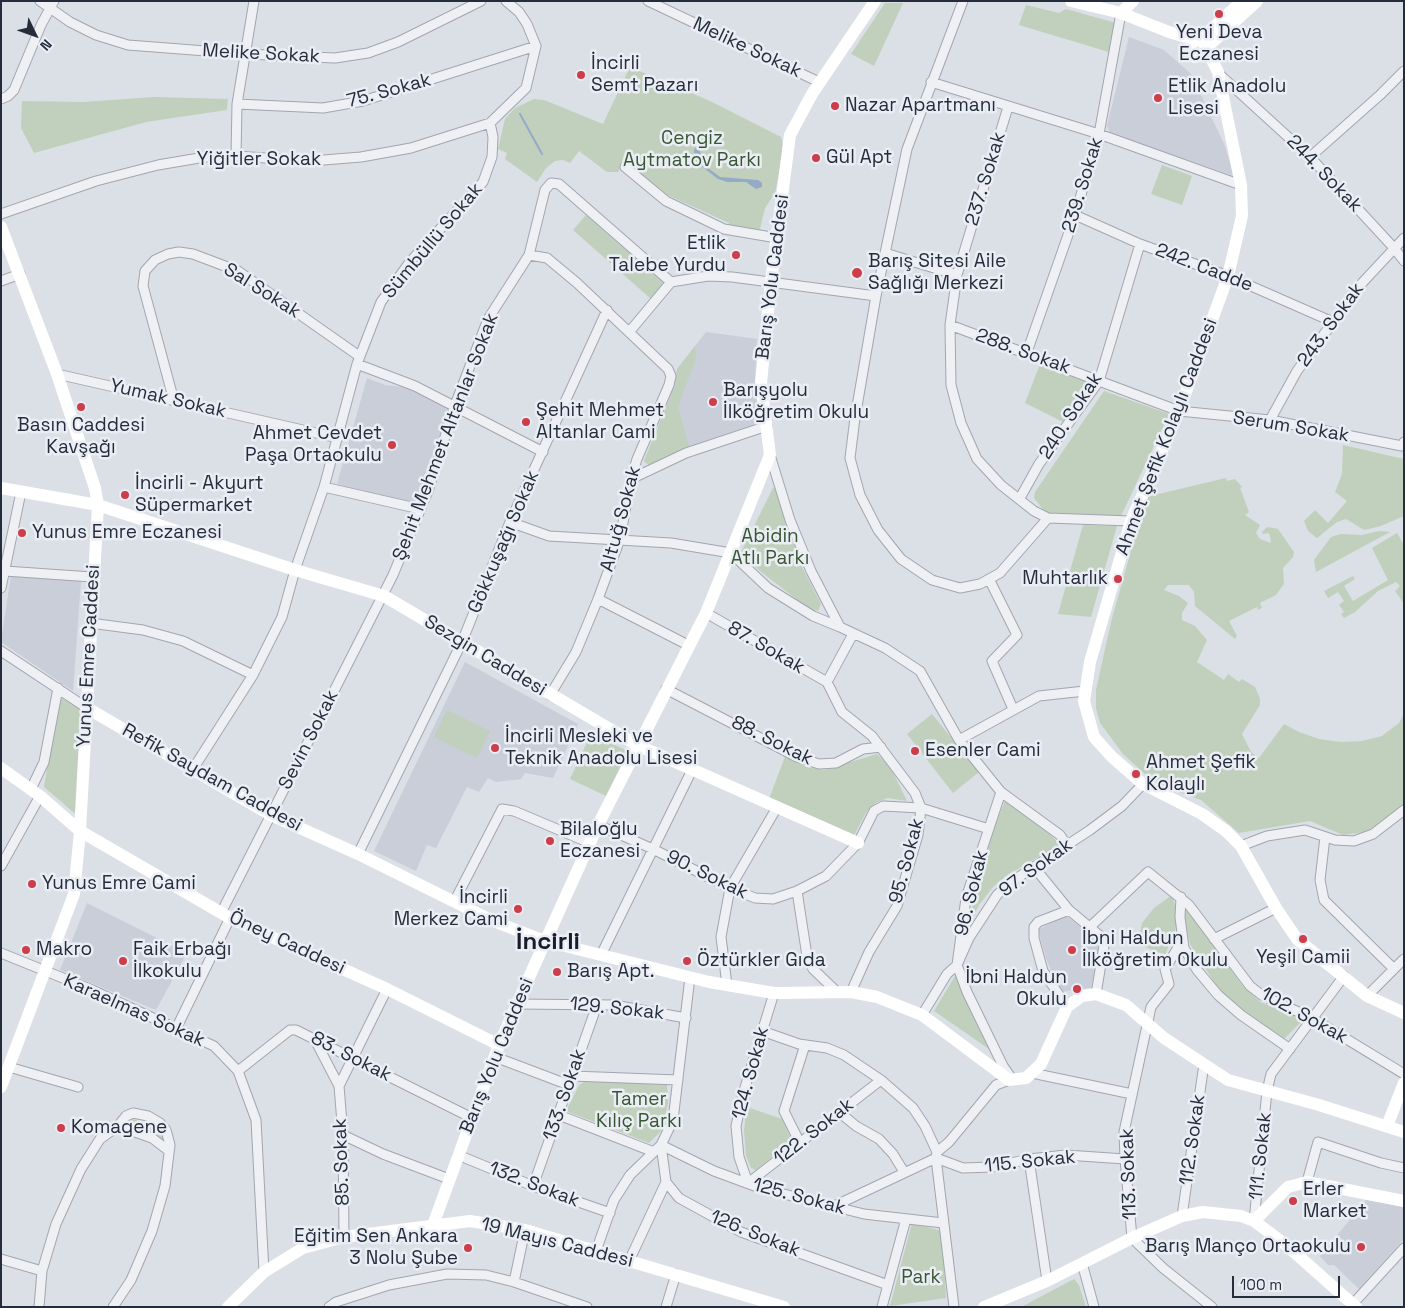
<!DOCTYPE html>
<html>
<head>
<meta charset="utf-8">
<style>
  body { margin:0 }
  #map { position:relative; width:1405px; height:1308px; overflow:hidden; background:#dbdfe6; font-family:"Space Grotesk",sans-serif }
  canvas { display:block }
  .frame { position:absolute; inset:0; border:2px solid #252c3c; pointer-events:none }
  .north { position:absolute; left:10px; top:10px; width:50px; height:50px; -webkit-text-stroke:4px #eaeef4; paint-order:stroke; rotate:132deg; font-size:14px; font-weight:700; line-height:20px; text-align:center; color:#252c3c }
  .north::after { content:''; display:block; margin:auto; width:18px; height:22px; background:#252c3c; clip-path:polygon(50% 0,100% 100%,50% 72%,0 100%) }
  .scale { position:absolute; left:1232px; top:1276px; width:108px; height:22px; box-sizing:border-box; border:2px solid #252c3c; border-top:0; padding-left:6px; font-size:15px; line-height:18px; white-space:nowrap; color:#252c3c; -webkit-text-stroke:4px #eaeef4; paint-order:stroke }
</style>
</head>
<body>
<div id="map">
<canvas width="1405" height="1308"></canvas>
<div class="frame"></div>
<div class="north">N</div>
<div class="scale">100 m</div>
</div>
<script>
const c = document.querySelector('canvas').getContext('2d');
c.lineJoin = 'round';
function fill(path, color) { c.fillStyle = color; c.fill(path, 'evenodd'); }
const shape = rows => new Path2D(rows.map(r => 'M' + r).join(''));
function strokePath(path, color, width, dash) { c.strokeStyle = color; c.lineWidth = width; c.lineCap = dash ? 'butt' : 'round'; c.setLineDash(dash || []); c.stroke(path); }
function drawText(font, color, halo, rows, align = 'center') {
  c.font = font + ' "Space Grotesk",sans-serif'; c.lineWidth = 5; c.setLineDash([]); c.textBaseline = 'middle'; c.strokeStyle = halo; c.fillStyle = color; for (const [text, x, y, turn = 0] of rows) {
    c.save(); c.translate(x, y); c.rotate((+turn || 0) * Math.PI / 180); c.textAlign = isNaN(turn) ? turn : align; if (halo) c.strokeText(text, 0, 0); c.fillText(text, 0, 0); c.restore();
  }
}
fill(shape([
  [1129,37,1164,50,1191,74,1225,146,1234,176,1110,133,1107,126],
  [706,332,757,339,755,379,759,419,755,424,689,446,650,466,644,461,675,385,677,369],
  [367,378,385,385,411,388,450,407,415,502,409,503,337,484],
  [11,575,81,581,73,691,1,642],
  [465,662,578,724,553,778,525,773,521,779,496,782,488,778,479,792,467,787,436,848,427,845,416,871,374,851],
  [87,903,187,953,156,1010,60,970],
  [1065,915,1101,943,1091,988,1059,992,1046,958,1038,930],
  [1366,1200,1404,1206,1404,1239,1359,1289,1334,1265,1328,1265,1320,1256]
]), '#c9ced8');
fill(shape([
  [885,3,903,3,874,66,851,54],
  [1026,5,1059,13,1066,9,1116,23,1109,52,1019,25],
  [630,67,710,101,781,137,784,149,775,193,765,208,760,229,753,231,727,228,729,223,663,193,642,175,633,163,631,150,618,172,607,172,579,151,570,163,563,160,555,161,546,168,537,182,505,159,507,153,498,149,505,119,515,108,534,99,544,100,603,124],
  [154,97,228,99,227,110,146,122,34,153,21,128,22,101,83,102],
  [1162,165,1192,176,1182,205,1151,194],
  [586,215,665,284,651,299,573,230],
  [695,346,696,358,678,407,689,446,650,466,644,461,675,385,677,369],
  [1040,364,1091,383,1063,422,1025,403],
  [1104,391,1169,414,1121,516,1052,514,1045,512,1034,498,1035,492],
  [1343,445,1404,459,1404,516,1381,526,1364,530,1346,519,1337,522,1317,538,1308,531,1304,521,1315,510,1328,523,1347,501,1335,492,1342,474],
  [1226,478,1227,481,1235,479,1242,487,1240,488,1249,512,1245,515,1260,525,1256,533,1260,539,1271,543,1270,535,1268,533,1263,534,1262,532,1267,527,1274,528,1278,529,1294,552,1293,557,1283,568,1284,584,1276,595,1260,603,1262,608,1258,610,1257,607,1229,621,1237,636,1235,639,1195,606,1194,592,1189,585,1168,585,1164,590,1179,596,1188,603,1182,613,1182,620,1195,626,1207,640,1197,662,1224,680,1228,674,1239,682,1242,679,1255,687,1260,699,1260,705,1242,734,1251,752,1259,758,1284,724,1299,732,1319,739,1341,742,1362,741,1382,736,1399,723,1404,714,1404,806,1388,821,1364,832,1343,835,1310,821,1239,833,1201,800,1178,792,1148,777,1123,754,1100,723,1096,708,1096,690,1111,622,1146,497],
  [776,487,803,569,821,604,818,611,808,608,760,571,741,552,773,488],
  [1083,525,1117,526,1091,617,1058,614],
  [1379,531,1390,532,1316,572,1314,560,1331,537,1341,534,1362,535],
  [1397,533,1404,545,1404,604,1395,591,1400,586,1396,582,1378,591,1355,612,1344,618,1341,614,1344,612,1339,605,1344,601,1338,592,1328,598,1324,591,1353,576,1355,579,1344,586,1353,601,1388,580,1372,548],
  [59,697,85,711,79,817,44,787],
  [447,710,490,731,477,758,434,737],
  [932,714,979,772,953,793,907,734],
  [591,734,628,751,606,796,570,779],
  [786,754,806,767,824,770,877,754,890,766,907,801,888,798,877,802,867,811,854,835,769,799],
  [1005,801,1043,828,1060,844,1006,876,993,887,979,905,967,928,989,840],
  [1172,895,1178,916,1175,931,1165,955,1138,944,1142,923,1154,908],
  [1185,905,1241,984,1260,1002,1304,1019,1284,1039,1241,1009,1219,990,1190,944,1185,922],
  [961,966,994,1046,989,1049,934,1011],
  [587,1080,667,1085,668,1103,662,1130,649,1143,566,1111,579,1085],
  [747,1107,782,1119,792,1141,756,1170,751,1168,746,1156,744,1130],
  [129,1118,155,1126,164,1133,165,1143,157,1135,126,1124,125,1120],
  [912,1223,942,1231,946,1298,890,1306],
  [1074,1279,1079,1285,1086,1307,1021,1307]
]), '#c0d0bc');
fill(shape([
  [695,148,699,149,705,166,720,177,758,180,762,183,762,187,756,189,746,182,727,182,718,179,700,165,696,159,694,151]
]), '#95aac7');
strokePath(shape([
  [520,114,542,154]
]), '#95aac7', 2);
const street = shape([
  [40,1,70,22,96,35,128,45,245,54,335,58,368,53,398,42,481,1],
  [648,1,819,82],
  [963,1,907,149,876,296,855,418,850,458,860,495,878,530,901,559,932,580,960,588,980,584,1000,573,1048,518],
  [1218,73,1310,157,1394,248,1404,261],
  [931,82,1099,134,1241,185],
  [1,99,8,96,14,90,41,25,54,1],
  [237,104,323,108,363,101,536,46],
  [1008,107,957,275,950,325,951,385,961,423,977,459,1001,485,1034,511,1048,518,1131,521],
  [236,156,237,104,254,1],
  [1310,157,1380,95,1404,71],
  [625,167,666,201,724,229,777,238],
  [1,214,96,181,158,165,205,157,236,156,311,161,361,157,411,148,490,123],
  [1075,215,1140,244,1228,276,1333,322],
  [885,253,957,275],
  [529,255,547,258,577,283,668,369,671,376,669,385,637,459,631,479,620,539,598,599,576,652,550,695],
  [1,281,20,274],
  [950,325,1179,411,1270,420,1402,446,1404,442],
  [630,331,671,282],
  [1027,352,1075,215,1099,134,1121,13],
  [357,364,415,386,543,452],
  [57,374,338,438],
  [174,401,143,286,145,271,155,260,168,254,179,252,193,254,238,271,359,356],
  [1270,420,1297,371,1333,322,1363,282,1404,238],
  [770,455,790,520,811,571,840,627,885,648,920,671,959,740,1001,792,1060,835,1066,844],
  [631,479,686,453,767,426],
  [324,487,420,509],
  [1020,498,1039,464,1099,381,1140,244],
  [510,522,549,536,671,543,731,553,768,588,813,616,840,627],
  [5,571,92,577],
  [989,579,1017,635,992,661,1013,709],
  [1,588,21,492],
  [598,599,688,645],
  [706,613,827,682],
  [90,623,143,630,183,641,253,675],
  [1,651,87,708],
  [666,689,797,757,819,764,836,763,863,749,881,747],
  [959,740,1039,696,1085,691],
  [193,769,253,675,282,617,295,570,324,487,357,364,381,302,409,263,483,182,492,157,493,137,490,123,526,88,536,46,527,24,519,12,506,1],
  [31,789,44,762,58,688],
  [598,825,653,849,730,888,755,898,773,899,797,891,826,876,858,843,874,811,883,806,921,808,989,829],
  [1325,837,1320,880,1324,900,1394,969],
  [1241,846,1267,836,1305,830,1335,840,1354,841,1373,834,1404,810],
  [358,854,462,642,510,522,607,310],
  [1,866,40,796],
  [1034,867,1069,910,1105,940,1096,994],
  [797,891,807,956,813,969,836,991],
  [1181,897,1180,917,1184,948,1197,970,1218,995,1241,1015,1290,1049],
  [454,902,502,809,514,811,590,843],
  [221,913,393,575,428,491,455,405,488,319,529,255,545,190,551,183,559,184,671,282,708,276,732,277,876,296],
  [1091,926,1148,872,1189,905,1250,986,1263,996,1312,1018,1404,1074],
  [1183,939,1165,969,1169,984,1151,1007,1124,1132,1125,1159,1132,1238,1163,1268,1212,1307],
  [1214,939,1276,908],
  [1,953,90,989,214,1046,238,1071,256,1120,264,1272],
  [601,955,692,770],
  [727,985,721,937,730,888,776,809],
  [851,992,869,952,897,906,918,835,921,808,915,793,872,736,842,712,827,682,853,634],
  [774,993,743,1094,736,1126,739,1157,748,1183,881,1080],
  [1367,996,1404,959],
  [517,1004,614,1005,686,1018],
  [1067,1007,1043,971,1034,938,1034,927,1038,922,1069,910],
  [922,1015,947,974,957,965,966,898,1001,792],
  [176,1029,230,918],
  [762,1031,799,1044,827,1048,844,1055,881,1080,913,1108,925,1126,937,1152,936,1158,832,1207],
  [315,1040,339,1086],
  [495,1057,569,1085],
  [9,1067,78,1087],
  [238,1071,290,1030,296,1030,472,1118],
  [1032,1073,1132,1094],
  [572,1076,678,1080],
  [839,1112,856,1126,879,1139,893,1154,904,1172],
  [559,1115,654,1152],
  [343,1135,383,1154,449,1179],
  [800,1143,784,1111,805,1045],
  [661,1145,714,1171,760,1188,864,1214,943,1223],
  [661,1145,666,1182,679,1198,741,1232,888,1285],
  [937,1152,949,1142,996,1085,1009,1080,1010,1076,1003,1066,967,992,957,965,969,938,997,895,1011,882,1090,830,1122,806,1143,784],
  [458,1155,533,1186,610,1213],
  [936,1158,963,1168,993,1167,1029,1159,1066,1155,1125,1159],
  [936,1158,954,1307],
  [1029,1159,1047,1281],
  [1307,1182,1318,1142,1381,1163,1404,1168],
  [533,1186,597,1005],
  [1182,1216,1204,1064],
  [1254,1221,1267,1091,1271,1074,1344,976],
  [344,1237,343,1135,339,1086,387,989],
  [596,1251,614,1200,630,1175,661,1145,673,1120,690,977],
  [1,1259,42,1271],
  [629,1261,666,1182],
  [1082,1263,1094,1307],
  [514,1282,525,1230],
  [39,1307,42,1271,56,1224,81,1169,100,1139,118,1126,152,1138,169,1151],
  [113,1307,131,1280,152,1231,165,1186,170,1145,166,1130,160,1123,148,1116,133,1113,126,1116,118,1126],
  [329,1307,336,1302,389,1285,447,1274,486,1275,514,1282,587,1307],
  [666,1307,676,1274],
  [882,1307,906,1219],
  [1350,1307,1404,1248]
]);
strokePath(street, '#a1a6b0', 11);
strokePath(street, '#eef0f4', 9);
strokePath(shape([
  [1071,1,1121,13,1169,32,1203,42,1218,72,1241,185,1242,216,1228,276,1179,411,1131,521,1090,662,1084,701,1094,737,1112,757,1143,784,1202,814,1226,831,1241,846,1276,908,1297,939,1367,996,1404,1013],
  [1121,13,1133,1],
  [1189,52,1192,41,1212,29,1242,1],
  [1195,57,1203,55,1206,48,1257,1],
  [1,227,57,374,95,488,98,505,80,831,74,894,1,1087],
  [1,488,98,505,295,570,384,596,637,745,858,843],
  [87,708,271,815,358,854,493,921,545,941,709,982,774,993,851,992,877,997,922,1015,1009,1080,1026,1078,1041,1064,1067,1007,1082,996,1096,994,1126,1005,1164,1038,1228,1080,1319,1105,1404,1132],
  [1,768,40,796,80,831,230,918,387,989,499,1045],
  [1387,1126,1404,1083],
  [1254,1221,1288,1187,1307,1182,1404,1201],
  [433,1225,499,1045,517,1004,598,825,706,613,770,455,761,383,771,281,790,135,812,94,875,1],
  [228,1307,264,1272,303,1248,344,1237,470,1221,525,1230,784,1307],
  [984,1307,1047,1281,1132,1238,1182,1216,1203,1212,1241,1216,1254,1221,1286,1245,1356,1307]
]), '#fff', 12);
for (const [x, y, r, color] of [
  [1219,14,5,"#ce3d4a"],
  [581,75,5,"#ce3d4a"],
  [1158,98,5,"#ce3d4a"],
  [835,106,5,"#ce3d4a"],
  [816,158,5,"#ce3d4a"],
  [736,255,5,"#ce3d4a"],
  [857,273,6,"#ce3d4a"],
  [713,402,5,"#ce3d4a"],
  [81,407,5,"#ce3d4a"],
  [526,422,5,"#ce3d4a"],
  [392,445,5,"#ce3d4a"],
  [125,495,5,"#ce3d4a"],
  [22,533,5,"#ce3d4a"],
  [1118,579,5,"#ce3d4a"],
  [495,748,5,"#ce3d4a"],
  [915,751,5,"#ce3d4a"],
  [1136,774,5,"#ce3d4a"],
  [550,841,5,"#ce3d4a"],
  [32,884,5,"#ce3d4a"],
  [518,909,5,"#ce3d4a"],
  [1303,939,5,"#ce3d4a"],
  [26,950,5,"#ce3d4a"],
  [1072,950,5,"#ce3d4a"],
  [123,961,5,"#ce3d4a"],
  [687,961,5,"#ce3d4a"],
  [557,972,5,"#ce3d4a"],
  [1077,989,5,"#ce3d4a"],
  [61,1128,5,"#ce3d4a"],
  [1293,1201,5,"#ce3d4a"],
  [1361,1247,5,"#ce3d4a"],
  [468,1248,5,"#ce3d4a"]
]) { const dot = new Path2D(); dot.arc(x, y, r, 0, 2 * Math.PI); c.fillStyle = color; c.fill(dot); strokePath(dot, '#eaeef4', 2); }
drawText('19px', '#252c3c', '#eaeef4', [
  ["Yeni Deva",1219,33,"center"],
  ["Eczanesi",1219,55,"center"],
  ["İncirli",591,64],
  ["Semt Pazarı",591,86],
  ["Etlik Anadolu",1168,87],
  ["Lisesi",1168,109],
  ["Nazar Apartmanı",845,106],
  ["Gül Apt",826,158],
  ["Etlik",726,244,"right"],
  ["Talebe Yurdu",726,266,"right"],
  ["Barış Sitesi Aile",868,262],
  ["Sağlığı Merkezi",868,284],
  ["Barışyolu",723,391],
  ["İlköğretim Okulu",723,413],
  ["Şehit Mehmet",536,411],
  ["Altanlar Cami",536,433],
  ["Basın Caddesi",81,426,"center"],
  ["Kavşağı",81,448,"center"],
  ["Ahmet Cevdet",382,434,"right"],
  ["Paşa Ortaokulu",382,456,"right"],
  ["İncirli - Akyurt",135,484],
  ["Süpermarket",135,506],
  ["Yunus Emre Eczanesi",32,533],
  ["Muhtarlık",1108,579,"right"],
  ["İncirli Mesleki ve",505,737],
  ["Teknik Anadolu Lisesi",505,759],
  ["Esenler Cami",925,751],
  ["Ahmet Şefik",1146,763],
  ["Kolaylı",1146,785],
  ["Bilaloğlu",560,830],
  ["Eczanesi",560,852],
  ["Yunus Emre Cami",42,884],
  ["İncirli",508,898,"right"],
  ["Merkez Cami",508,920,"right"],
  ["İbni Haldun",1082,939],
  ["İlköğretim Okulu",1082,961],
  ["Makro",36,950],
  ["Faik Erbağı",133,950],
  ["İlkokulu",133,972],
  ["Yeşil Camii",1303,958,"center"],
  ["Öztürkler Gıda",697,961],
  ["Barış Apt.",567,972],
  ["İbni Haldun",1067,978,"right"],
  ["Okulu",1067,1000,"right"],
  ["Komagene",71,1128],
  ["Erler",1303,1190],
  ["Market",1303,1212],
  ["Eğitim Sen Ankara",458,1237,"right"],
  ["3 Nolu Şube",458,1259,"right"],
  ["Barış Manço Ortaokulu",1351,1247,"right"]
], 'left');
drawText('19px', '#252c3c', '#eaeef4', [
  ["Melike Sokak",747,48,25],
  ["Melike Sokak",261,54,3],
  ["75. Sokak",389,91,-15],
  ["Yiğitler Sokak",259,160],
  ["244. Sokak",1324,174,46],
  ["237. Sokak",986,179,-73],
  ["239. Sokak",1083,185,-73],
  ["Sümbüllü Sokak",433,241,-50],
  ["242. Cadde",1204,268,21],
  ["Barış Yolu Caddesi",773,277,-83],
  ["Sal Sokak",262,291,32],
  ["243. Sokak",1331,325,-54],
  ["288. Sokak",1023,352,20],
  ["Yumak Sokak",168,399,13],
  ["240. Sokak",1071,416,-57],
  ["Serum Sokak",1291,427,9],
  ["Şehit Mehmet Altanlar Sokak",446,437,-69],
  ["Ahmet Şefik Kolaylı Caddesi",1167,437,-69],
  ["Altuğ Sokak",621,519,-75],
  ["Gökkuşağı Sokak",504,542,-67],
  ["87. Sokak",766,648,30],
  ["Yunus Emre Caddesi",89,656,-87],
  ["Sezgin Caddesi",485,656,31],
  ["Sevin Sokak",309,740,-63],
  ["88. Sokak",772,741,26],
  ["Refik Saydam Caddesi",212,778,29],
  ["95. Sokak",907,861,-75],
  ["97. Sokak",1036,868,-36],
  ["90. Sokak",707,875,26],
  ["96. Sokak",972,893,-76],
  ["Öney Caddesi",287,943,25],
  ["129. Sokak",617,1009,6],
  ["Karaelmas Sokak",134,1011,24],
  ["102. Sokak",1304,1016,29],
  ["Barış Yolu Caddesi",497,1056,-68],
  ["83. Sokak",351,1057,27],
  ["124. Sokak",751,1073,-75],
  ["133. Sokak",565,1095,-71],
  ["122. Sokak",814,1132,-38],
  ["112. Sokak",1193,1140,-82],
  ["111. Sokak",1261,1156,-84],
  ["85. Sokak",342,1162,-92],
  ["115. Sokak",1030,1162,-6],
  ["113. Sokak",1129,1174,-92],
  ["132. Sokak",534,1185,21],
  ["125. Sokak",799,1197,15],
  ["126. Sokak",755,1234,22],
  ["19 Mayıs Caddesi",557,1243,14]
]);
drawText('19px', '#375732', '#eaeef4', [
  ["Cengiz",692,139],
  ["Aytmatov Parkı",692,161],
  ["Abidin",770,537],
  ["Atlı Parkı",770,559],
  ["Tamer",639,1100],
  ["Kılıç Parkı",639,1122],
  ["Park",921,1278]
]);
drawText('bold 24px', '#181d2c', '#eaeef4', [
  ["İncirli",548,942]
]);
</script>
</body>
</html>
